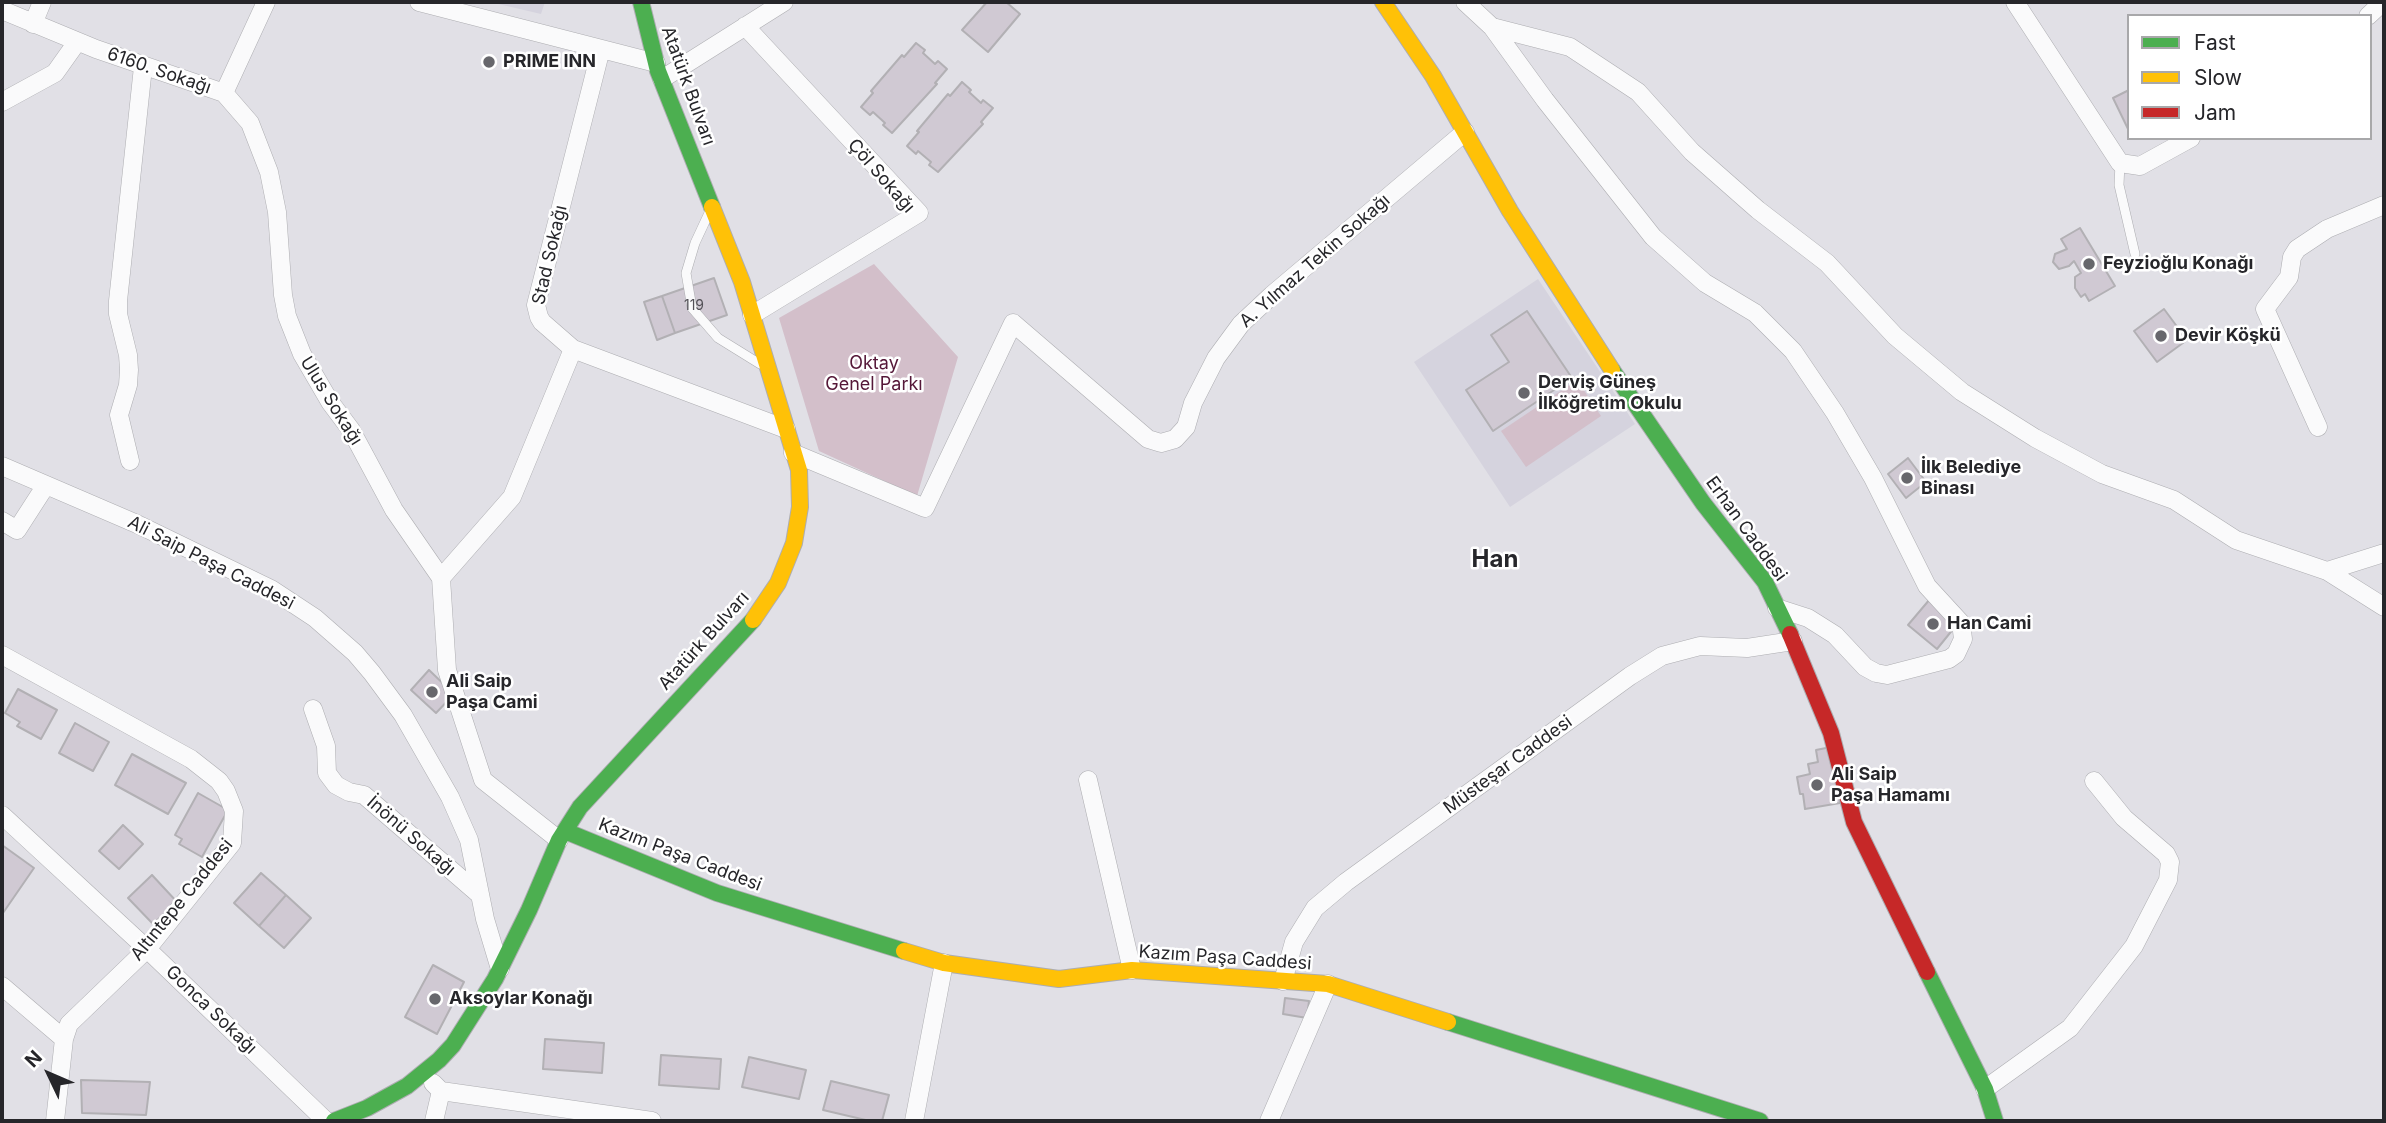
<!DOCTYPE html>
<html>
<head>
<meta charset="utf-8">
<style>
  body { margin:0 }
  #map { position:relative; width:2386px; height:1123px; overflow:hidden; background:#e1e0e6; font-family:Inter,sans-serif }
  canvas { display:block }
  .frame { position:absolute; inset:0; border:4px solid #26262a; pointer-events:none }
  .legend { position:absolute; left:2127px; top:14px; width:245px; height:126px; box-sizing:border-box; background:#fff; border:2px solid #a8a8aa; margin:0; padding:9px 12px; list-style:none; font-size:21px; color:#26262a }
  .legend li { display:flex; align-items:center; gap:14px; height:35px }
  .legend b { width:35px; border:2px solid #a8a8aa }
  .north { position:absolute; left:14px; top:1039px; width:70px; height:70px; -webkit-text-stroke:5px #fff; paint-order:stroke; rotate:314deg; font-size:19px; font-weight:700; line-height:28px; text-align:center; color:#26262a }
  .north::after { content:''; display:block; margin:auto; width:24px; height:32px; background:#26262a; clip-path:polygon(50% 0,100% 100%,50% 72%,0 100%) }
</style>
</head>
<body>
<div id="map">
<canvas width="2386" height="1123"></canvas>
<div class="frame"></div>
<ul class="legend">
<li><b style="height:9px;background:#4caf50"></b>Fast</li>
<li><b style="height:9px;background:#ffc107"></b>Slow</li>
<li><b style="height:9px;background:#c62828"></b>Jam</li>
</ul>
<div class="north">N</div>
</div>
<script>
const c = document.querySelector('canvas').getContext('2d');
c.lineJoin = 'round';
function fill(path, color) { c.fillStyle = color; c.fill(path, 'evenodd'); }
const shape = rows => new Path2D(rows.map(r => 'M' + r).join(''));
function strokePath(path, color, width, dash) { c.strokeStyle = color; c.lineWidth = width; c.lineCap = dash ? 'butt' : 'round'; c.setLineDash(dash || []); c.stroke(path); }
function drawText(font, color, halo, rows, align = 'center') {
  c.font = font + ' Inter,sans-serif'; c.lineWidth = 5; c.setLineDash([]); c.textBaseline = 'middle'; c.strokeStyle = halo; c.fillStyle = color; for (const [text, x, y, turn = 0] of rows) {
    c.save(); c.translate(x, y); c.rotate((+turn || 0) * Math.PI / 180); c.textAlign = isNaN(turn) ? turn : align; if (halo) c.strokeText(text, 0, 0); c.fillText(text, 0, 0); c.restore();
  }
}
fill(shape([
  [490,2,545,2,541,14],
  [1538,279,1635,424,1510,507,1414,362]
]), '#d5d3de');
fill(shape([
  [874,264,958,357,917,496,819,451,779,318],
  [1577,380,1601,416,1526,467,1501,431]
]), '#d3bfca');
const building = shape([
  [987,2,1006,2,1020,14,988,52,962,30,987,2],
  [916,43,925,50,923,53,935,64,938,61,947,69,935,83,937,84,892,133,883,125,885,123,873,112,870,115,861,107,873,93,871,91,902,55,904,57,916,43],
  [962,82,971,90,969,92,981,103,983,100,993,108,981,122,983,124,938,172,929,165,931,162,918,151,916,154,907,146,919,132,917,131,948,94,950,96,962,82],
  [2129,90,2129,131,2113,98,2129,90],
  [2080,228,2115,286,2089,301,2085,294,2081,297,2075,288,2075,277,2081,273,2074,261,2069,266,2059,269,2053,262,2055,254,2067,249,2061,239,2080,228],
  [714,278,727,315,675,333,662,296,714,278],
  [662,296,675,333,657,340,644,302,662,296],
  [2164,309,2187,340,2157,362,2134,331,2164,309],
  [1527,311,1572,378,1493,431,1466,390,1509,362,1491,335,1527,311],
  [1908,458,1926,482,1906,498,1888,474,1908,458],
  [1930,599,1958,623,1937,649,1908,625,1930,599],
  [429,670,454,694,436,713,411,690,429,670],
  [18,689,57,710,41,739,17,726,20,722,5,713,18,689],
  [75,723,109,742,93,771,59,753,75,723],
  [1831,747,1840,803,1805,809,1803,794,1800,794,1797,777,1810,774,1808,764,1818,762,1816,750,1831,747],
  [132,754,186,783,168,814,115,785,132,754],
  [198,793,228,810,202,857,179,844,182,839,175,835,198,793],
  [123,825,143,844,119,869,99,851,123,825],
  [2,845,34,868,3,913,2,912,2,845],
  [261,873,286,895,259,926,234,903,261,873],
  [152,875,177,902,153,924,128,898,152,875],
  [286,895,311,918,284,948,259,926,286,895],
  [433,965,464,982,437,1034,405,1017,433,965],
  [1285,998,1309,1001,1307,1018,1283,1014,1285,998],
  [545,1039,604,1043,602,1073,543,1069,545,1039],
  [661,1055,721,1059,719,1089,659,1085,661,1055],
  [749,1057,806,1070,799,1099,742,1087,749,1057],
  [81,1080,150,1082,146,1115,82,1113,81,1080],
  [831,1081,889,1095,882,1121,870,1121,823,1110,831,1081]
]);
fill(building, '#d0c9d3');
strokePath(building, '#b2b0b4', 2);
const lane = shape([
  [2120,163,2119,185,2135,254],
  [709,213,695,243,686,273,692,308,718,338,760,364]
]);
const street = shape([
  [419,2,656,63],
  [1465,2,1492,27,1545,100,1653,237,1705,283,1755,313,1793,351,1835,413,1873,478,1927,586,1961,623,1963,639,1956,654,1949,659,1887,675,1876,673,1865,667,1835,635,1808,618,1777,608],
  [2015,2,2120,163,2140,166,2191,138],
  [2,10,96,49,224,93,266,2],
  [2368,16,2383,2],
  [33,24,42,2],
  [745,26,919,213,752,315],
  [1492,27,1570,47,1638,92,1692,152,1758,210,1827,263,1895,336,1962,392,2035,438,2102,474,2174,500,2236,540,2327,571,2384,607],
  [601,49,538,297,536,305,539,317,542,322,573,349,786,429],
  [662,79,784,2],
  [224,93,250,123,269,172,277,212,283,295,287,316,302,354,330,402,351,430,394,510,441,578],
  [2,102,55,73,77,42],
  [2318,427,2265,309,2289,277,2292,257,2297,249,2327,229,2384,205],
  [793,453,925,508,1013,323,1148,439,1161,443,1175,439,1186,427,1193,403,1216,358,1241,324,1272,295,1465,132],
  [130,461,119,415,128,385,129,370,128,355,118,314,118,301,143,67],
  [2,466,137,524,271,589,315,618,355,653,372,673,403,715,450,797,469,840,485,919,500,969],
  [2,521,17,530,46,485],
  [2327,571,2384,553],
  [2,655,191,759,219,781,226,791,234,811,232,843,147,949,69,1024,64,1039,55,1121],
  [313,709,326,746,327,773,336,785,349,792,364,795,480,895],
  [1088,780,1132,970],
  [2,815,147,949,326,1121],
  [559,840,483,780,447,670,441,578,512,497,573,349],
  [1283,981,1294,942,1315,908,1346,882,1630,676,1662,656,1700,646,1747,648,1793,641],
  [2,986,64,1039],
  [433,1083,441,1091,434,1121],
  [1985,1089,2070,1028,2134,946,2168,880,2170,862,2166,854,2124,818,2094,781],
  [441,1091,652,1121],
  [914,1121,944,963],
  [1269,1121,1328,984]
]);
const fast = shape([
  [641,2,658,71,712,207],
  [1612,370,1703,503,1765,582,1790,634],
  [565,831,717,893,904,951],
  [1927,972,1985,1089,1995,1121],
  [1448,1022,1760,1121],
  [334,1121,367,1108,407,1086,439,1060,453,1045,495,979,529,910,559,840,580,807,753,620]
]);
const slow = shape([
  [1383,2,1433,76,1510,211,1612,370],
  [712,207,742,282,799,470,800,507,794,543,778,583,753,620],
  [904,951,944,963,1059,979,1132,970,1328,984,1448,1022]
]);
const jam = shape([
  [1790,634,1831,733,1854,822,1927,972]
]);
strokePath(lane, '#adadb1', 10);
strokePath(street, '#adadb1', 19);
strokePath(fast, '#adadb1', 18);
strokePath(slow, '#adadb1', 18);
strokePath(jam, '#adadb1', 18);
strokePath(lane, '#fafafb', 9);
strokePath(street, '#fafafb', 18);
strokePath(fast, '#4caf50', 16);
strokePath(slow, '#ffc107', 16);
strokePath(jam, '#c62828', 16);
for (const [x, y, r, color] of [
  [489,62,7,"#67676c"],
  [2089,264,7,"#67676c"],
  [2161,336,7,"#67676c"],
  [1524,393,7,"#67676c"],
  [1907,478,7,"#67676c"],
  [1933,624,7,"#67676c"],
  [432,692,7,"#67676c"],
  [1817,785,7,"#67676c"],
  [435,999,7,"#67676c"]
]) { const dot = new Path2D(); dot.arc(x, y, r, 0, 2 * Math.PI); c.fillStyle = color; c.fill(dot); strokePath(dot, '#fff', 2.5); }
drawText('14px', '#525056', null, [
  ["119",694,306]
]);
drawText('bold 18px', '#26262a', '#fff', [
  ["PRIME INN",503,62],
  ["Feyzioğlu Konağı",2103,264],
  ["Devir Köşkü",2175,336],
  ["Derviş Güneş",1538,383],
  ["İlköğretim Okulu",1538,404],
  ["İlk Belediye",1921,468],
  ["Binası",1921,489],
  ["Han Cami",1947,624],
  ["Ali Saip",446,682],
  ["Paşa Cami",446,703],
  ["Ali Saip",1831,775],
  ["Paşa Hamamı",1831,796],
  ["Aksoylar Konağı",449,999]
], 'left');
drawText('18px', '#26262a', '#fff', [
  ["6160. Sokağı",159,71,19],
  ["Atatürk Bulvarı",688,86,70],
  ["Çöl Sokağı",881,176,49],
  ["Stad Sokağı",550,255,-77],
  ["A. Yılmaz Tekin Sokağı",1315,261,-41],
  ["Ulus Sokağı",331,401,58],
  ["Erhan Caddesi",1746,529,54],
  ["Ali Saip Paşa Caddesi",211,563,27],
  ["Atatürk Bulvarı",704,641,-48],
  ["Müsteşar Caddesi",1508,765,-36],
  ["İnönü Sokağı",411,836,41],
  ["Kazım Paşa Caddesi",680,855,21],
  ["Altıntepe Caddesi",182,900,-51],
  ["Kazım Paşa Caddesi",1225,958,4],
  ["Gonca Sokağı",211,1010,44]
]);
drawText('18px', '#551738', '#fff', [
  ["Oktay",874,364],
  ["Genel Parkı",874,385]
]);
drawText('bold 24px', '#26262a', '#fff', [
  ["Han",1495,560]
]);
</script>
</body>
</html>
